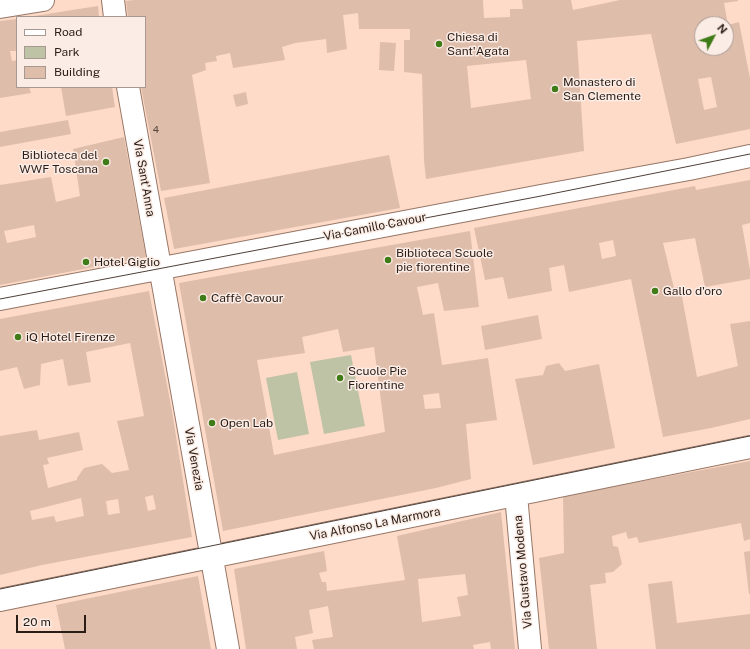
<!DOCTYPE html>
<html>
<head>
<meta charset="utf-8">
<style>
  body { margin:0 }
  #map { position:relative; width:750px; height:649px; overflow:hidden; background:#fedac8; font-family:"Public Sans",sans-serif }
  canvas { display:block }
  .legend { position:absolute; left:16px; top:16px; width:130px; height:72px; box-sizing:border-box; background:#fbece5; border:1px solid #a79992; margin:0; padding:5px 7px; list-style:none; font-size:12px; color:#291d16 }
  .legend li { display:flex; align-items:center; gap:8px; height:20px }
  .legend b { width:20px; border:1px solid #a79992 }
  .north { position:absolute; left:694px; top:16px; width:40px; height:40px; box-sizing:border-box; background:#fbece5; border:1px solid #a79992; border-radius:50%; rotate:49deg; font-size:11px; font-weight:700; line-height:16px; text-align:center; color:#291d16 }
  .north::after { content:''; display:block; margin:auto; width:14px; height:18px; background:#3f7c18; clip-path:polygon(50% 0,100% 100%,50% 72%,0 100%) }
  .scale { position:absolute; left:16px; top:615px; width:70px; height:18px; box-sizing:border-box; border:2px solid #291d16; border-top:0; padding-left:5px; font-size:12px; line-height:14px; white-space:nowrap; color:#291d16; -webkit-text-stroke:3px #fbece5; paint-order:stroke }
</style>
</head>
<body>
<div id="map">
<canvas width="750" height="649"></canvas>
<ul class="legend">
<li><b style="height:5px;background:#fff"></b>Road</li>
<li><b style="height:11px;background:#bec3a5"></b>Park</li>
<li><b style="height:11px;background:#dfbdab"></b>Building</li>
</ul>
<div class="north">N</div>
<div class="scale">20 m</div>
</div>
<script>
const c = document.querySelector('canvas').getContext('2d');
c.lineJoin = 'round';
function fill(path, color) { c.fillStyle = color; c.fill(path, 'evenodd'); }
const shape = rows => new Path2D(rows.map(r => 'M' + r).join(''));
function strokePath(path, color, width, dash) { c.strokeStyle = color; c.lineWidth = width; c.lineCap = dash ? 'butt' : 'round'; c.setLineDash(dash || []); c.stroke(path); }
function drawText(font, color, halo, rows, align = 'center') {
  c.font = font + ' "Public Sans",sans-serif'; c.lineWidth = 3; c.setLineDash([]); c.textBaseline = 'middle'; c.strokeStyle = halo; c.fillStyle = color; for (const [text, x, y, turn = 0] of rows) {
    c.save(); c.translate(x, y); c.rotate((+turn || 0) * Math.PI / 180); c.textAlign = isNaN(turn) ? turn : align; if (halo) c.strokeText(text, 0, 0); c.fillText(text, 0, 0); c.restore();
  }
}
fill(shape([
  [351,355,365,426,324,434,310,362],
  [297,372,309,434,278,440,266,378]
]), '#bec3a5');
fill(shape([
  [134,0,483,0,484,18,510,17,510,9,523,9,522,0,571,0,573,10,620,0,738,0,738,1,724,3,728,25,739,22,750,78,750,129,676,144,651,34,577,41,584,151,426,179,424,160,422,74,404,72,404,40,410,40,410,29,359,29,358,13,343,15,347,49,327,53,326,39,295,43,282,47,285,60,233,68,230,53,216,56,217,61,205,63,206,70,192,75,210,183,161,191,141,87,145,87,145,17,128,17,126,1],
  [702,24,726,24,726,48,702,48],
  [526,60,531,99,471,108,467,66],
  [711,77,717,107,704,110,698,79],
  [98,6,99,17,34,17,34,16],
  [17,19,17,51,10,51,12,61,17,60,17,87,29,87,31,93,0,98,0,21],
  [380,42,396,43,394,71,379,70],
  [61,87,112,87,115,107,66,116],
  [246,92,248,104,236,107,233,95],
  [68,120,71,134,0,147,0,132],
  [124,137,146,257,0,285,0,185,51,177,56,202,80,196,73,149],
  [34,225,36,237,7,243,4,231],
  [389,155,400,208,174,249,164,198],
  [750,180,750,223,742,225,750,270,750,279,705,287,695,238,663,243,674,288,680,286,697,377,738,366,730,324,750,321,750,419,711,428,663,437,631,279,569,292,564,265,549,268,552,291,508,299,503,277,485,280,474,228,695,186,696,190],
  [613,240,616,256,602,259,599,243],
  [470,231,479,307,444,311,438,283,417,287,423,315,434,313,442,365,488,358,497,420,466,424,471,479,436,488,223,531,179,283],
  [338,329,343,352,374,347,385,432,274,455,257,360,305,353,302,337],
  [439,393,441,408,425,409,423,395],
  [149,291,172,411,192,537,42,565,0,575,0,436,37,430,39,440,79,432,83,450,47,458,49,464,43,465,48,488,77,480,77,478,84,468,102,464,112,473,129,470,117,421,144,416,130,343,86,352,91,382,68,386,63,359,41,364,40,385,24,389,17,367,0,371,0,319],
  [153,495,156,509,148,511,145,497],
  [81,498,84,516,56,522,54,516,32,520,30,511],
  [118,499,120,513,108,515,106,501],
  [538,315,542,339,485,350,481,326],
  [559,363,565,371,599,364,615,448,533,465,515,379,543,375,546,366],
  [750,461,750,539,744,541,741,523,639,543,637,537,628,539,626,532,612,536,613,546,618,547,622,564,613,572,605,573,606,583,590,585,597,649,549,649,539,558,564,553,563,496],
  [501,512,515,649,491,649,490,642,473,645,474,649,314,649,312,640,333,637,328,606,309,610,313,633,295,637,297,649,246,649,234,569,324,551,327,571,319,573,322,582,326,582,327,591,405,580,397,536],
  [465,574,468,595,457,597,461,616,422,622,418,579],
  [750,551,750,594,749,594,744,552],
  [198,576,211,649,65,649,56,605],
  [672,581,677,623,750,614,750,649,656,649,648,584]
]), '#dfbdab');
const minor = shape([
  [113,0,115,17],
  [0,7,43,0],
  [128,87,228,649],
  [0,299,541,196,689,169,750,156],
  [516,495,530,649],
  [0,600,750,447]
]);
strokePath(minor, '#967666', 24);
strokePath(minor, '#fff', 22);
strokePath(shape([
  [0,299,541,196,750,154],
  [0,589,750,436]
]), '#4f3f36', 1);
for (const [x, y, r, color] of [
  [439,44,4,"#3f7c18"],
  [555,89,4,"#3f7c18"],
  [106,162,4,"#3f7c18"],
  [388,260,4,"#3f7c18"],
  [86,262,4,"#3f7c18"],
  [655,291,4,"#3f7c18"],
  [203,298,4,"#3f7c18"],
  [18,337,4,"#3f7c18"],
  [340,378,4,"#3f7c18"],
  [212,423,4,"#3f7c18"]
]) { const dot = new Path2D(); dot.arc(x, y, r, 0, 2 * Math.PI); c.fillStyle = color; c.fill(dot); strokePath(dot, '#fbece5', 1.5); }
drawText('10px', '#56453b', null, [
  ["4",156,130]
]);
drawText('12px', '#291d16', '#fbece5', [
  ["Chiesa di",447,37],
  ["Sant'Agata",447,51],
  ["Monastero di",563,82],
  ["San Clemente",563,96],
  ["Biblioteca del",98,155,"right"],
  ["WWF Toscana",98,169,"right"],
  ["Biblioteca Scuole",396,253],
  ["pie fiorentine",396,267],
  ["Hotel Giglio",94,262],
  ["Gallo d'oro",663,291],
  ["Caffè Cavour",211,298],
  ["iQ Hotel Firenze",26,337],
  ["Scuole Pie",348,371],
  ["Fiorentine",348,385],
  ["Open Lab",220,423]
], 'left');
drawText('12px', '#291d16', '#fbece5', [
  ["Via Sant'Anna",144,178,80],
  ["Via Camillo Cavour",375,227,-11],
  ["Via Venezia",194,459,80],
  ["Via Alfonso La Marmora",375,524,-11],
  ["Via Gustavo Modena",523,572,-95]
]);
</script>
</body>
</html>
